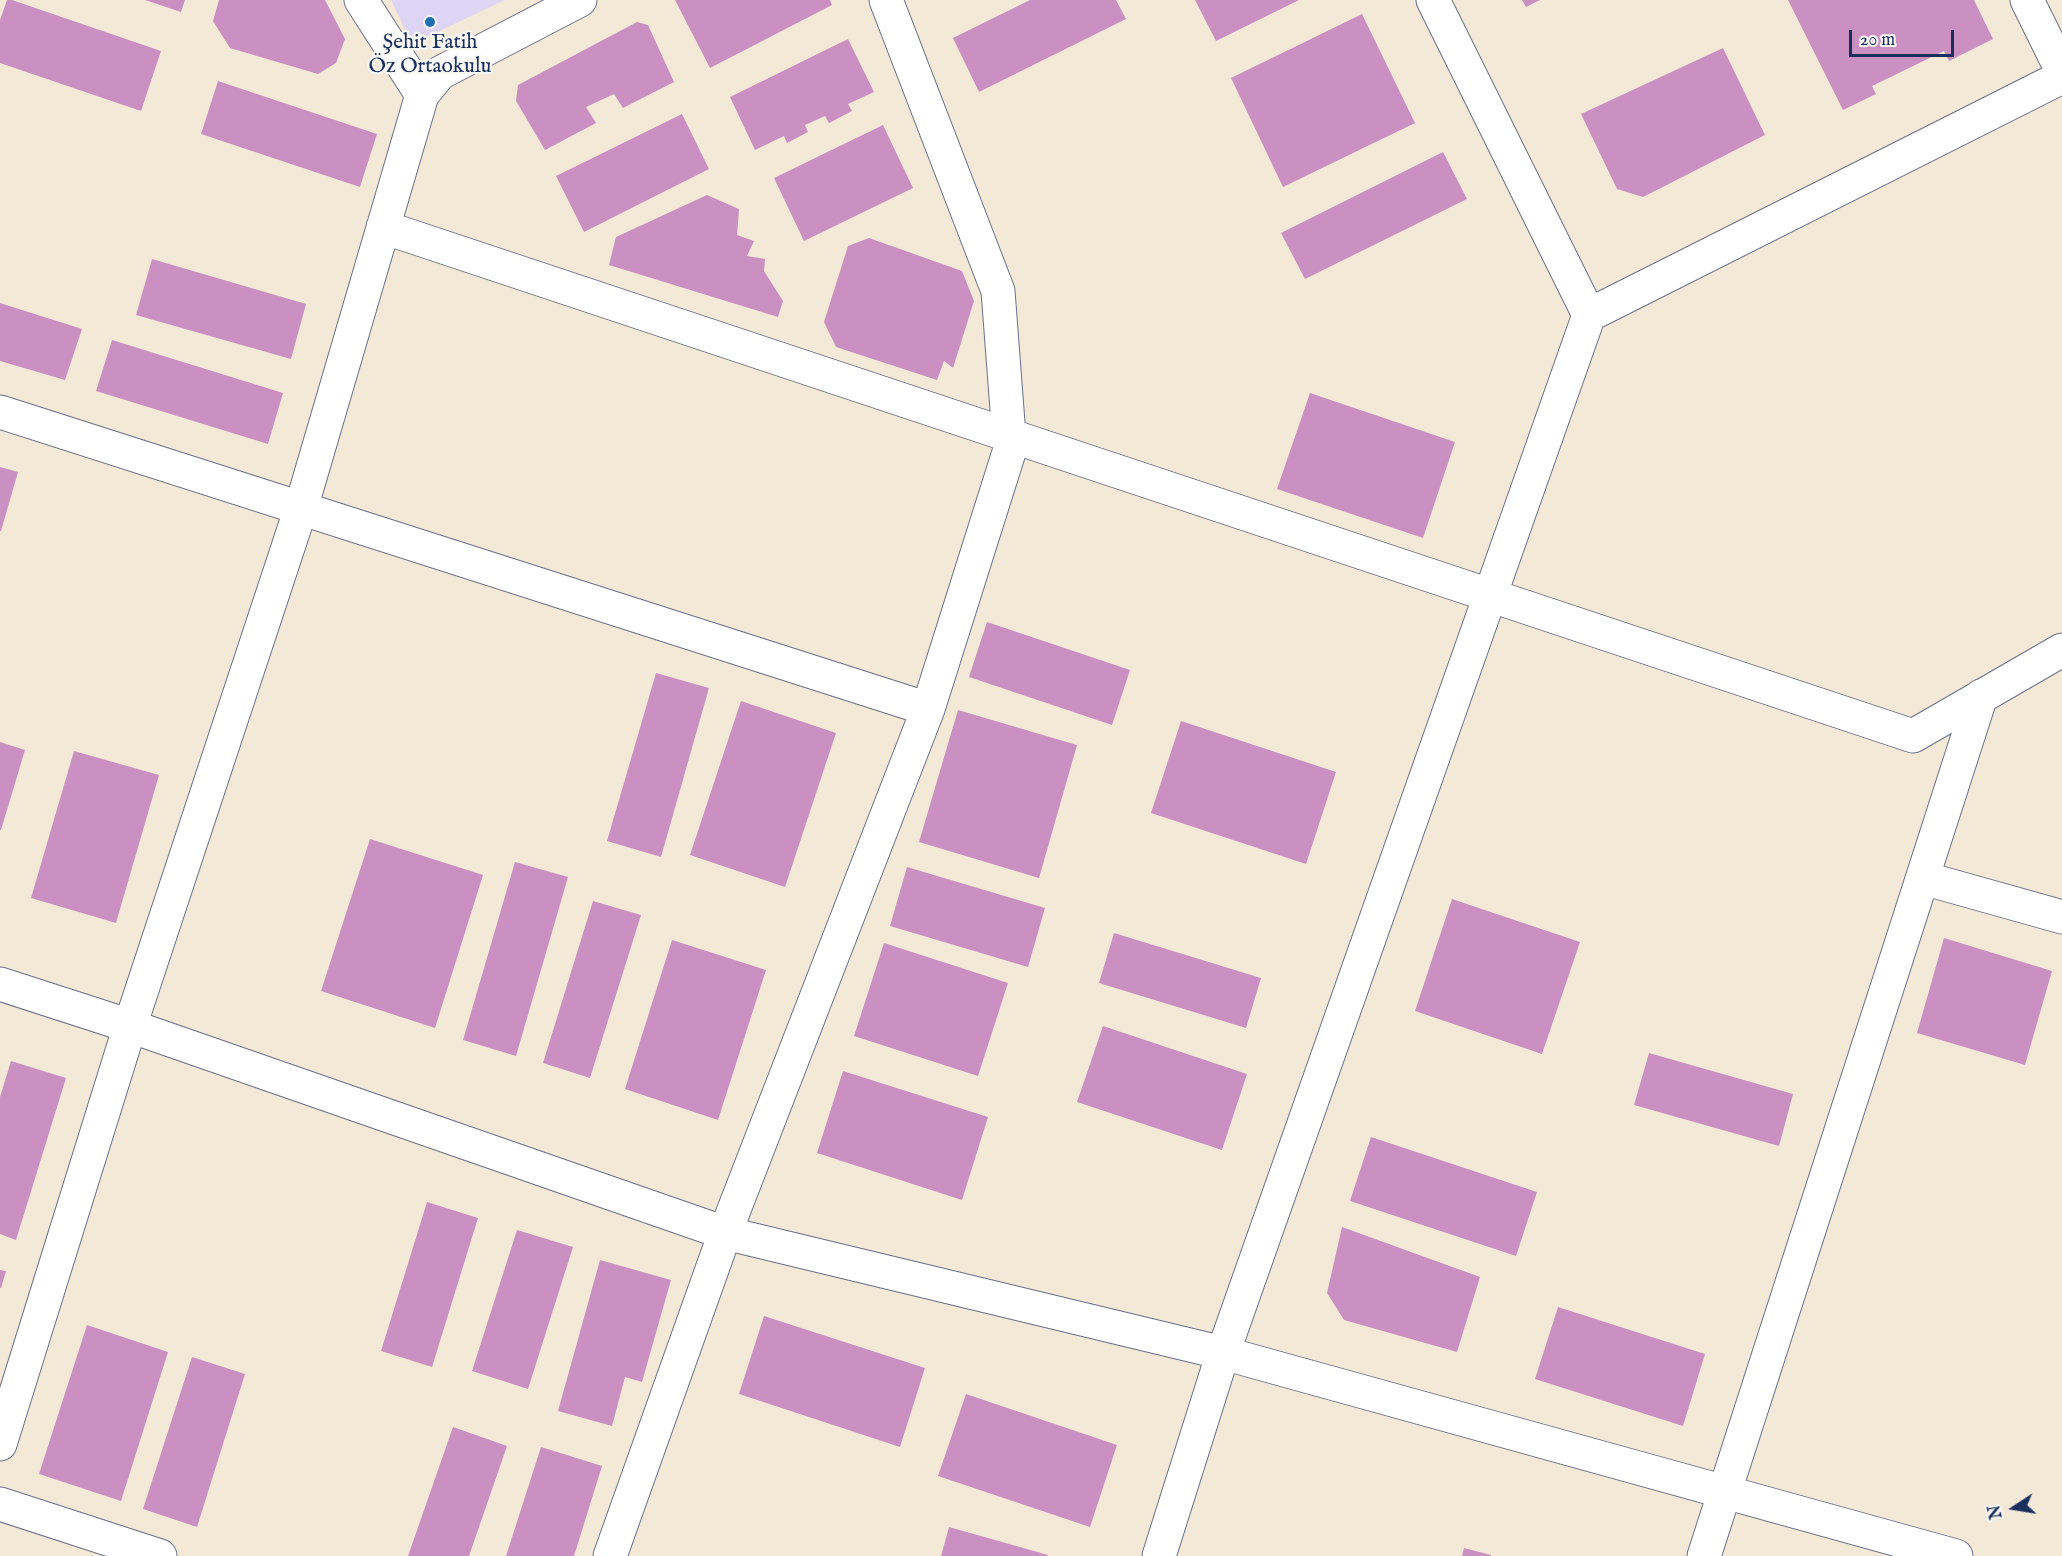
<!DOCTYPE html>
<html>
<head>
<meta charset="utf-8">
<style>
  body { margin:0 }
  #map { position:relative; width:2062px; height:1556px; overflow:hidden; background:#f4e9d7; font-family:"IM FELL English",serif }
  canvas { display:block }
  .north { position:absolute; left:1984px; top:1478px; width:60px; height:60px; -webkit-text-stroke:4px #f6f6f2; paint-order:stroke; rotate:258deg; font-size:16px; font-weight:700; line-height:24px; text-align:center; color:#1b2f5e }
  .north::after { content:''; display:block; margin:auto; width:21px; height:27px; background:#1b2f5e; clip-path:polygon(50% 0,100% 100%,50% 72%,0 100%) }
  .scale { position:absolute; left:1849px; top:30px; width:105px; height:27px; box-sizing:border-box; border:3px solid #1b2f5e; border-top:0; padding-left:8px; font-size:18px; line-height:21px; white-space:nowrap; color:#1b2f5e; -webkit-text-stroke:4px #f6f6f2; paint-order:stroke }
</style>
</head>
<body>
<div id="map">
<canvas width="2062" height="1556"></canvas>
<div class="north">N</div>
<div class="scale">20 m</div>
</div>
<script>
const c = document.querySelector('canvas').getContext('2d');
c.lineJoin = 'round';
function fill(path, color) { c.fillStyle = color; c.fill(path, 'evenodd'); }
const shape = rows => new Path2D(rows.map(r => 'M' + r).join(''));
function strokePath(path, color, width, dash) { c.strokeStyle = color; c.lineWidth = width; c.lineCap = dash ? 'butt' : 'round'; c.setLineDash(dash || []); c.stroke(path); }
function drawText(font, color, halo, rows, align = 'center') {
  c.font = font + ' "IM FELL English",serif'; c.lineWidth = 4.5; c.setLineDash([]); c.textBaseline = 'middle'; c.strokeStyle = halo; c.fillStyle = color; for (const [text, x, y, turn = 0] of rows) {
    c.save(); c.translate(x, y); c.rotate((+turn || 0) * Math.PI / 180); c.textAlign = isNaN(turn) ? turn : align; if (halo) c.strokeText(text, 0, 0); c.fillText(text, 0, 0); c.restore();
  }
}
fill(shape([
  [391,0,505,0,412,44]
]), '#ded5f5');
fill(shape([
  [7,0,12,0,161,51,141,111,0,63,0,20],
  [145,0,185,0,181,12],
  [219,0,325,0,345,39,336,63,318,74,230,48,213,21],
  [675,0,830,0,832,5,710,68],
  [1030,0,1116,0,1126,19,979,92,953,38],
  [1195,0,1299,0,1216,41],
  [1522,0,1540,0,1526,7],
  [1788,0,1974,0,1993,39,1949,61,1944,51,1872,86,1876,94,1843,110],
  [1362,14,1415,123,1283,187,1231,78],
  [637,22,648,25,674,82,623,108,614,94,586,107,596,123,545,150,516,101,518,85],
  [848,39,874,92,848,104,852,111,829,123,825,116,805,125,808,132,787,143,784,136,755,150,730,97],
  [1723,48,1765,135,1643,197,1617,189,1581,114],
  [218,81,377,134,360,187,201,134],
  [682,114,709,169,584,232,556,176],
  [883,125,913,188,804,241,774,178],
  [1443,152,1467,199,1305,279,1281,233],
  [707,195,739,209,737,235,754,241,747,256,765,259,764,271,783,301,778,317,609,265,616,237],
  [869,238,962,271,974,301,953,368,944,361,937,380,836,347,824,322,848,246],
  [152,259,306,304,291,359,136,315],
  [0,303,82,329,65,380,0,361],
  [112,340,283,393,268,444,96,391],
  [1310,393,1455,442,1423,538,1277,489],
  [0,467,18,472,1,531,0,531],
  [987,622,1130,670,1112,725,969,677],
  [656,673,709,688,661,857,607,841],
  [741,701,836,733,785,887,690,855],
  [958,710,1077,745,1039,878,919,842],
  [1181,721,1336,772,1306,864,1151,813],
  [0,742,25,750,1,830,0,830],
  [74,751,159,775,116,923,31,898],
  [370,839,483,875,435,1028,321,991],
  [515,862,568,877,516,1056,463,1040],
  [907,867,1045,908,1028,967,890,926],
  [1452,899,1580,942,1542,1054,1415,1011],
  [593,901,641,915,590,1078,543,1063],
  [1114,933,1261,978,1246,1028,1099,983],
  [1944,938,2052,971,2025,1065,1917,1033],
  [672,940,766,970,718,1120,625,1089],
  [884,943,1008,983,978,1076,854,1036],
  [1103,1026,1247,1074,1222,1150,1077,1102],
  [1649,1053,1793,1094,1779,1146,1634,1105],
  [11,1061,66,1078,16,1240,0,1234,0,1097],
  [843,1071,988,1117,962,1200,817,1153],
  [1371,1137,1537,1192,1516,1256,1350,1201],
  [427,1202,478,1218,432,1367,381,1351],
  [1342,1227,1480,1277,1457,1352,1344,1320,1327,1293],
  [517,1230,573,1247,528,1389,472,1371],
  [600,1260,671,1280,642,1382,625,1377,612,1426,558,1411],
  [0,1270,6,1271,1,1288,0,1288],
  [1558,1307,1705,1354,1683,1426,1535,1379],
  [764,1316,925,1368,900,1447,739,1394],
  [87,1325,168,1352,121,1501,39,1474],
  [192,1357,245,1374,197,1527,143,1509],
  [966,1394,1117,1445,1090,1527,938,1476],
  [453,1427,507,1446,469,1556,408,1556],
  [541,1447,602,1466,574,1556,506,1556],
  [949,1527,1048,1555,1048,1556,941,1556],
  [1464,1548,1491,1555,1491,1556,1462,1556]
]), '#cb90c2');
const minor = shape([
  [361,0,422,95],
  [886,0,998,291,1010,449,928,709,725,1233,1223,1353,1956,1556],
  [2027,0,2062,71],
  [383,227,1913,736,2062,650],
  [1589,315,2062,77],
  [0,412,928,709],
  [1923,878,2062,917],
  [0,984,130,1026,725,1233,610,1556],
  [0,1444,130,1026,301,508,422,95,440,73,580,0],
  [0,1504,160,1556],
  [1159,1556,1223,1353,1589,315,1433,0],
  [1704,1556,1981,696]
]);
strokePath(minor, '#677088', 35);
strokePath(minor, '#fff', 33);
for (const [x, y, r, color] of [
  [430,22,6,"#1f6fb2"]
]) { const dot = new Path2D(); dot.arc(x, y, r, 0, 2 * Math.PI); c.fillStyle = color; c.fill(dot); strokePath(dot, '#f6f6f2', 2); }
drawText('21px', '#1b2f5e', '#f6f6f2', [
  ["Şehit Fatih",430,44],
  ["Öz Ortaokulu",430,68]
]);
</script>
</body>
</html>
